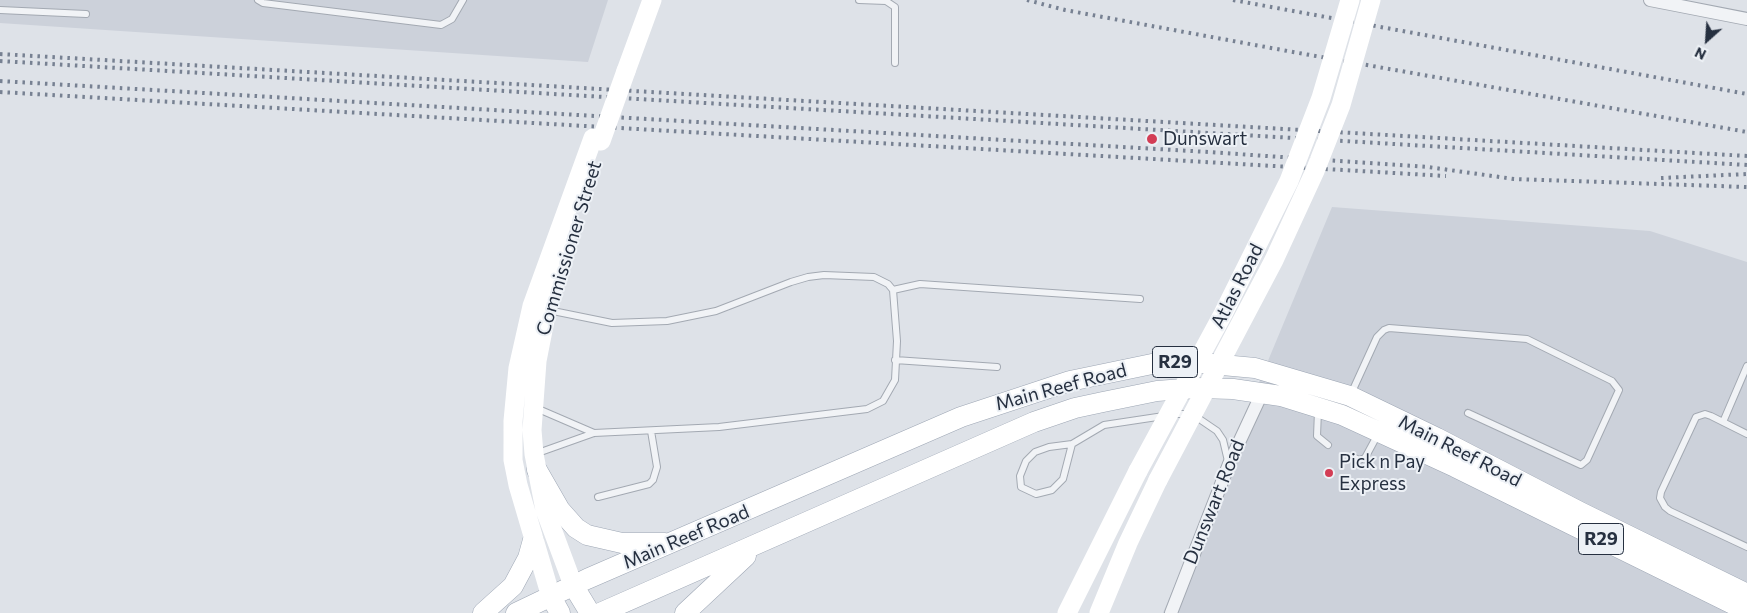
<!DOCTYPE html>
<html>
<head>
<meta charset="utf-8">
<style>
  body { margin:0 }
  #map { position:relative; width:1747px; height:613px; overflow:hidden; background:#dee2e8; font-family:Commissioner,sans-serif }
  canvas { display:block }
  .north { position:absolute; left:1682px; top:15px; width:50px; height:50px; -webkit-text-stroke:4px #edf1f6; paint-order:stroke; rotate:206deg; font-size:14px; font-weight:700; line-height:20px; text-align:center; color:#263040 }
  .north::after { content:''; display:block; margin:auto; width:18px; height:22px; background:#263040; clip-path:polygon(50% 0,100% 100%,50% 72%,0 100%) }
</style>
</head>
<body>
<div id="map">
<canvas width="1747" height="613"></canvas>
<div class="north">N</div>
</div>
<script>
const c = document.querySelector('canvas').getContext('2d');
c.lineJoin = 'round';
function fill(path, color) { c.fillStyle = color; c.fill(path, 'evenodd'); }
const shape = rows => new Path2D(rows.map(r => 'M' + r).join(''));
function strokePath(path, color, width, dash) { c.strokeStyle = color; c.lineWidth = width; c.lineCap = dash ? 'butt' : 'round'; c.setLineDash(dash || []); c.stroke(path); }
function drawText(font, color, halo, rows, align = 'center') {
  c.font = font + ' Commissioner,sans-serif'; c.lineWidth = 4; c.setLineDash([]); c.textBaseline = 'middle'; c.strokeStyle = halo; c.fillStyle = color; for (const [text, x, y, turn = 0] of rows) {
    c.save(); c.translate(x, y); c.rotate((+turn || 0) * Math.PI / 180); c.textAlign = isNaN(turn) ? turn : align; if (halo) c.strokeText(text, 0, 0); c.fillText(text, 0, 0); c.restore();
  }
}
fill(shape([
  [0,0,608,0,588,62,0,23],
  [1332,207,1650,231,1747,262,1747,613,1163,613]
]), '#ccd1da');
const lane = shape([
  [258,0,263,3,441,25,452,19,463,0],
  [859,0,886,1,895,7,895,63],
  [0,10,86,14],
  [893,290,920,284,1140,299],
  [895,360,997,367],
  [1351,394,1377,337,1384,330,1389,328,1527,339,1612,381,1619,390,1587,460,1581,465,1468,413],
  [536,408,594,433],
  [1318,411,1317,436,1328,445],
  [1723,422,1747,366],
  [1747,434,1711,416,1705,414,1696,417,1661,492,1660,498,1665,507,1670,511,1747,547],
  [1072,444,1063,479,1052,490,1036,494,1021,487,1020,476,1026,461,1035,452,1049,447,1072,444,1104,425,1177,414,1192,414,1217,431,1223,440,1228,461],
  [535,454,594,433,719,427,867,409,883,401,895,380,897,341,893,290,888,284,874,277,824,275,808,277,791,282,716,311,667,321,612,323,548,310],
  [1353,457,1359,460,1365,458,1378,434],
  [598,497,649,484,653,480,657,467,651,431]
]);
const street = shape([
  [1650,0,1747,19],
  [1171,613,1229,464,1262,393]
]);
const primary = shape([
  [537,470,560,510,576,528,587,535,622,543,665,543],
  [573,585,590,613],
  [551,597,560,613],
  [483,613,513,586,528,558,533,540],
  [516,613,587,579,961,417,1070,381,1152,364,1179,361,1255,368,1350,396,1437,438,1580,512,1747,594],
  [600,613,1034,422,1075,408,1103,402,1157,391,1197,388,1233,389,1281,396,1342,415,1455,467,1747,611],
  [685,613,746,556]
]);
strokePath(lane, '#a3a9b2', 8);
strokePath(street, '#a3a9b2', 14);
strokePath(primary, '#9da6b4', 21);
strokePath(lane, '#f1f3f6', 6);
strokePath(street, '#f1f3f6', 12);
strokePath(shape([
  [626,71,652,0],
  [567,244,547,310,537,361,532,430,534,454,545,510,573,585],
  [551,597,518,485,513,460,513,421,518,368,532,306,593,138],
  [1067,613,1138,471],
  [1099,613,1128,543,1158,480]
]), '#fff', 19);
strokePath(primary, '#fff', 20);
strokePath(shape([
  [1027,0,1065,10,1293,52,1747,132],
  [1233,0,1747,94],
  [0,54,1747,156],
  [0,61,1747,165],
  [0,81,1208,152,1428,167,1514,179,1747,187],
  [0,92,1446,176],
  [1661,178,1747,174]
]), '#778192', 4, [2.5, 5]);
strokePath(shape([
  [601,141,626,71],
  [1138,471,1223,314,1289,181,1321,98,1350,0],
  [1158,480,1274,260,1315,171,1341,105,1371,0]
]), '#fff', 19);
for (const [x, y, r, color] of [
  [1152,139,6,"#d33d55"],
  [1329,473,5,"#d33d55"]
]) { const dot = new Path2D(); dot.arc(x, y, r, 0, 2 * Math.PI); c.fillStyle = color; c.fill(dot); strokePath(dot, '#edf1f6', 2); }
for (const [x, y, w] of [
  [1175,362,45],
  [1601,539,45]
]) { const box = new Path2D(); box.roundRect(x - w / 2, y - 15.5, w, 31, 4); c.fillStyle = '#edf1f6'; c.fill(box); strokePath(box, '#263040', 1); }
drawText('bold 18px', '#263040', null, [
  ["R29",1175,362],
  ["R29",1601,539]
]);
drawText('19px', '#263040', '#edf1f6', [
  ["Dunswart",1163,139],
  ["Pick n Pay",1339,462],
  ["Express",1339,484]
], 'left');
drawText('19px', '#263040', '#edf1f6', [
  ["Commissioner Street",569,248,-73],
  ["Atlas Road",1237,286,-63],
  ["Main Reef Road",1061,387,-15],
  ["Main Reef Road",1460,451,27],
  ["Dunswart Road",1214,502,-68],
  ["Main Reef Road",686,537,-23]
]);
</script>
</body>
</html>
